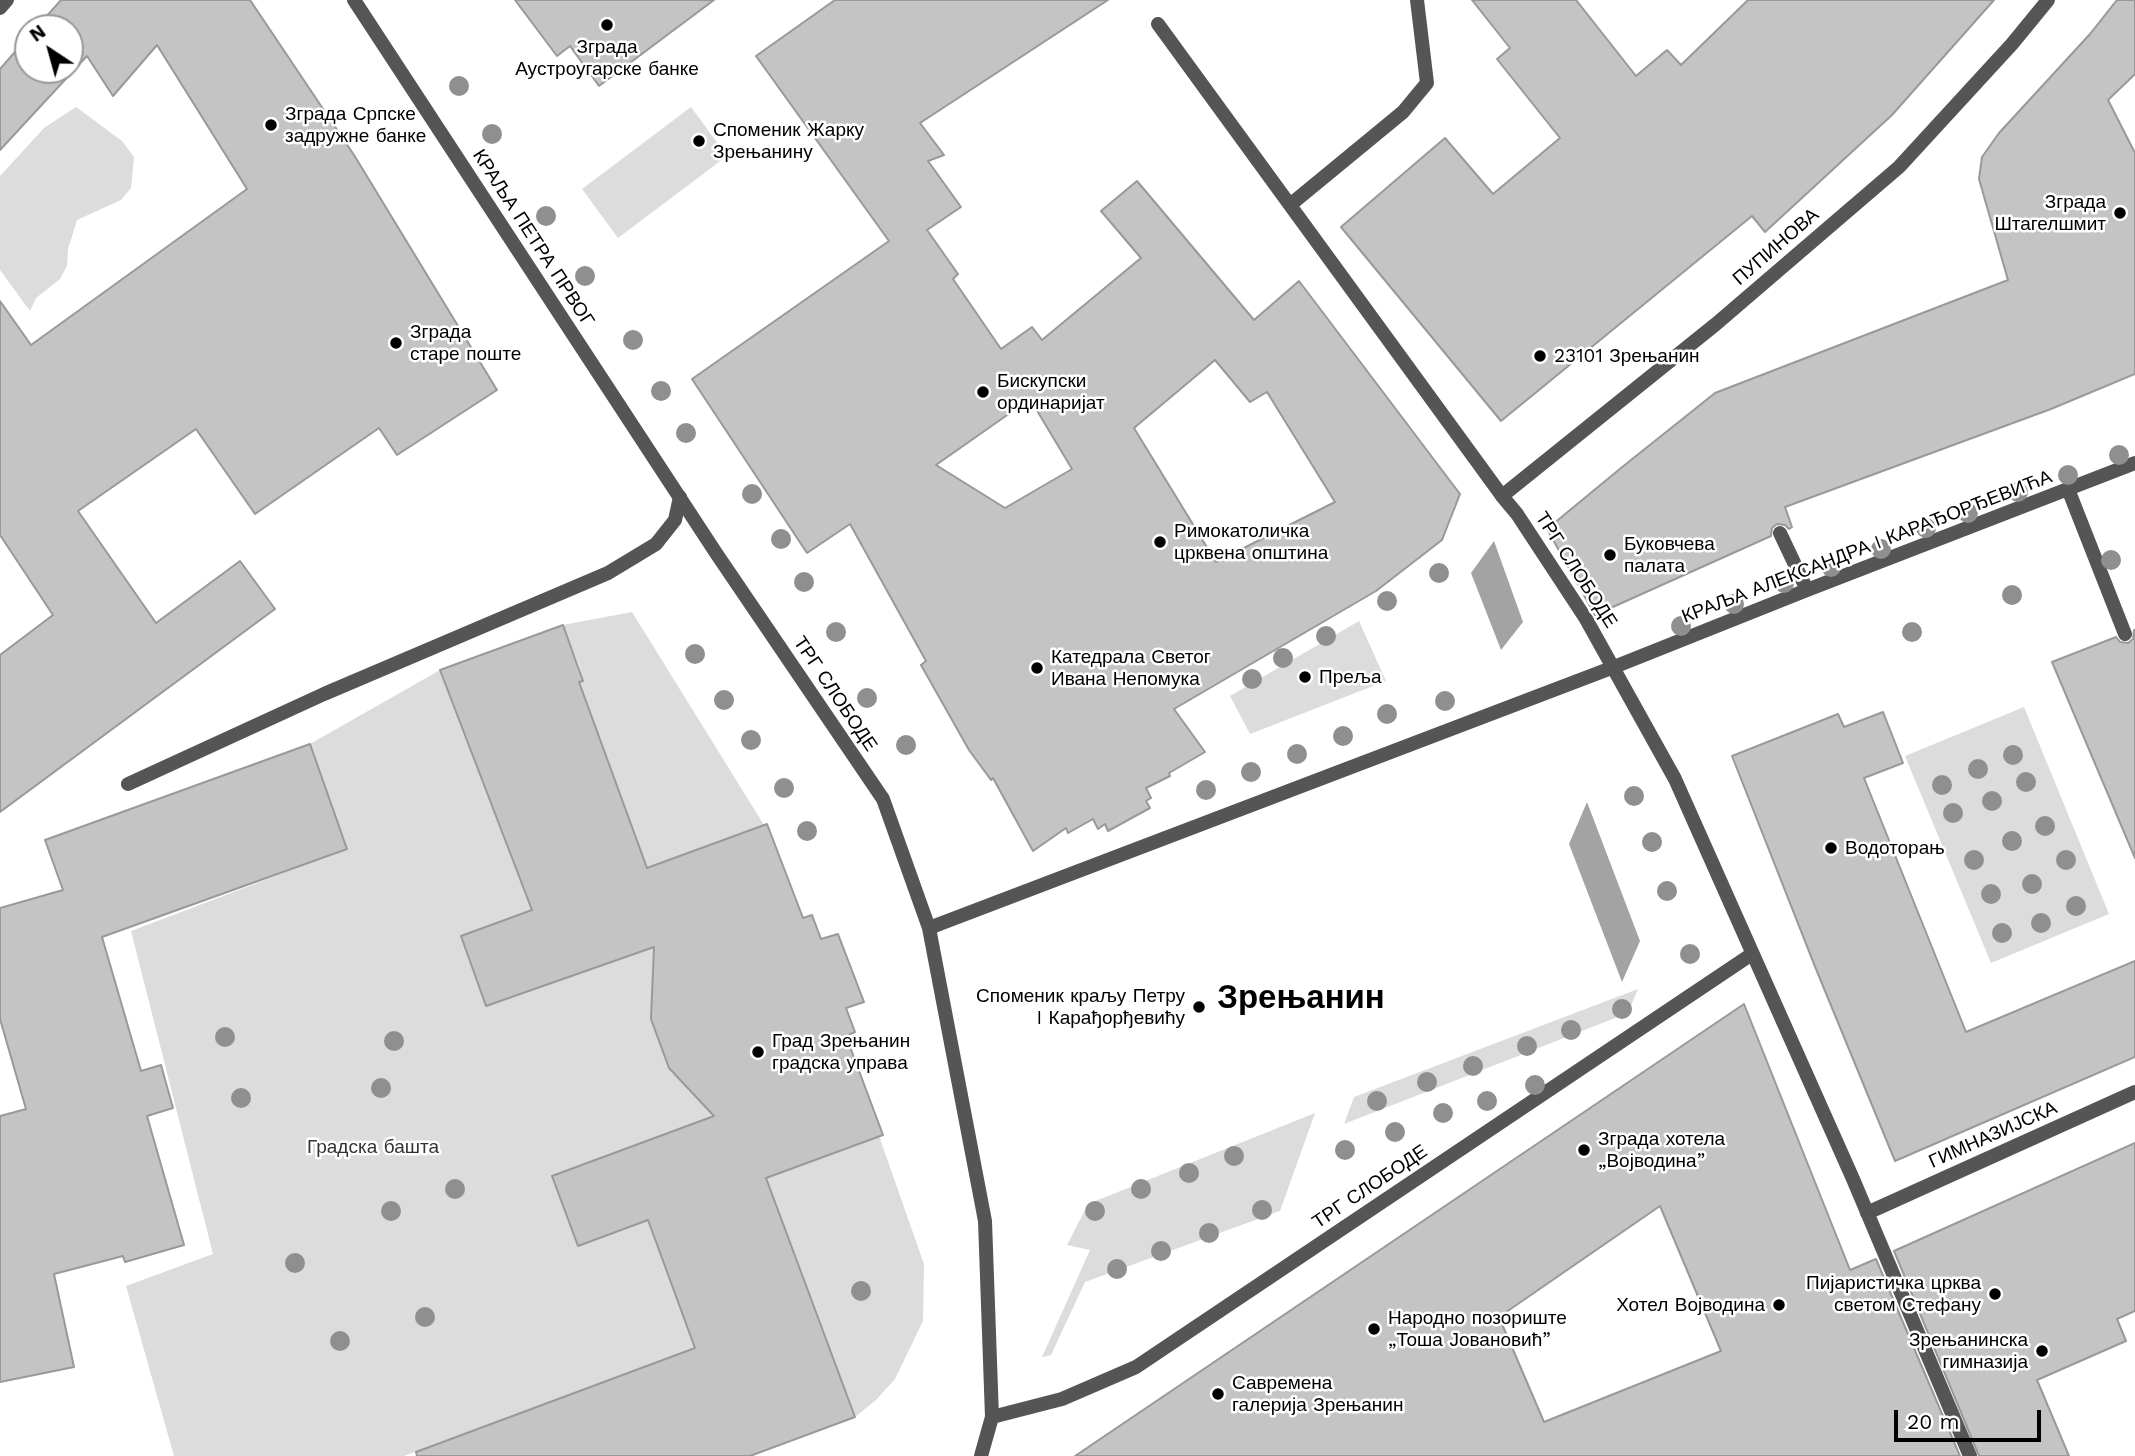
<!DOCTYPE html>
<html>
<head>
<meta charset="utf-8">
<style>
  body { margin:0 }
  #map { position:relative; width:2135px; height:1456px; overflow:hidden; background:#fff; font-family:"Work Sans",sans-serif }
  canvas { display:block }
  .north { position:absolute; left:14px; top:14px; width:70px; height:70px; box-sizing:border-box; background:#fff; border:2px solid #999; border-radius:50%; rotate:324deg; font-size:19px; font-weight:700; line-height:28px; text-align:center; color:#000 }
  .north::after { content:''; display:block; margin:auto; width:24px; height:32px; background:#000; clip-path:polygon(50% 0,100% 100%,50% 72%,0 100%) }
  .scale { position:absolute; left:1894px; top:1410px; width:147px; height:32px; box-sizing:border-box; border:4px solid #000; border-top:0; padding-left:9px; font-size:21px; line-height:24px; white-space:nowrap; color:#000; -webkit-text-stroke:5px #fff; paint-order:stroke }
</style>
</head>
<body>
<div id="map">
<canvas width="2135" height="1456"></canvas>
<div class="north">N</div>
<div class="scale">20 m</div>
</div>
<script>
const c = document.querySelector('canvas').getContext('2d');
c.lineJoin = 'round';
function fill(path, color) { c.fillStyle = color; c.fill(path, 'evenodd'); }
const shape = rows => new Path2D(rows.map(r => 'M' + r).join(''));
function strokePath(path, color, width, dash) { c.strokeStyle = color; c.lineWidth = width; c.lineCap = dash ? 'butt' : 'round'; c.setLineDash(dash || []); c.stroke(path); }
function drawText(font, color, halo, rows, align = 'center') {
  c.font = font + ' "Work Sans",sans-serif'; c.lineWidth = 5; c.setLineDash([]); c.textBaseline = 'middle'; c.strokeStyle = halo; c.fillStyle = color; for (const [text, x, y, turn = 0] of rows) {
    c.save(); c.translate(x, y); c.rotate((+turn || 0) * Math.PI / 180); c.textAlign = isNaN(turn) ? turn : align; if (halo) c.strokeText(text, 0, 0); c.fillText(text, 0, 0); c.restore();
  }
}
fill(shape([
  [76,107,122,141,134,157,131,188,121,200,77,220,68,249,67,266,60,279,36,298,30,311,0,270,0,176,44,128],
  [691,107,727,156,618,238,582,189],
  [632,612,764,825,647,868,579,682,583,681,579,665,563,625],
  [1359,621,1386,681,1250,734,1230,696],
  [440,670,532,910,486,927,668,941,651,999,651,1019,731,1109,552,1176,578,1246,648,1220,695,1348,404,1456,174,1456,126,1286,213,1254,131,931,347,849,310,744],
  [2024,707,2109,914,1991,963,1905,756],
  [1638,989,1628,1013,1344,1124,1354,1097],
  [1315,1113,1280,1211,1085,1282,1051,1355,1042,1357,1090,1250,1067,1245,1088,1204],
  [879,1136,924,1264,923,1321,895,1379,876,1400,855,1417,766,1178]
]), '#dcdcdc');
fill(shape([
  [1494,541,1523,622,1501,650,1471,573],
  [1587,802,1640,941,1622,982,1569,844]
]), '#a3a3a3');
const building = shape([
  [61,0,250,0,354,155,497,390,397,455,379,428,255,514,196,429,78,511,156,623,240,561,275,609,0,812,0,655,53,615,0,535,0,301,31,345,247,189,157,45,113,96,87,56,0,150,0,69,28,37,28,70,70,70,70,28,36,28,61,0],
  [515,0,714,0,599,86,570,46,557,56,515,0],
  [835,0,1108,0,920,123,944,155,928,161,961,207,927,230,958,274,953,279,1001,349,1032,327,1042,340,1141,258,1101,211,1137,181,1254,320,1299,281,1460,494,1442,540,1376,591,1174,709,1205,752,1169,773,1170,776,1146,788,1151,798,1146,801,1150,808,1108,831,1105,824,1098,829,1093,819,1068,833,1066,828,1033,851,993,778,991,780,969,750,921,665,926,661,850,524,807,553,692,379,889,241,756,56,835,0],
  [1215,360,1250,402,1267,392,1335,502,1216,562,1134,428,1215,360],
  [1030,399,1072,469,1005,508,936,465,1030,399],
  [1472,0,1576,0,1636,76,1667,50,1681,65,1748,0,1994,0,1892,115,1765,232,1752,216,1501,421,1341,227,1445,138,1493,194,1560,138,1497,59,1510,48,1472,0],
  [2117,0,2135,0,2135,74,2108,100,2135,153,2135,374,2051,409,1785,507,1792,527,1789,529,1785,525,1777,524,1772,528,1771,536,1595,615,1547,529,1621,468,1715,393,2008,280,1979,179,1982,157,1999,133,2090,34,2117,0],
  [563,625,583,681,579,682,647,868,767,824,803,918,812,915,821,939,838,934,864,1002,846,1008,855,1032,846,1036,883,1135,766,1178,855,1417,750,1456,417,1456,416,1452,695,1348,648,1220,578,1246,552,1176,714,1116,669,1068,651,1019,654,947,486,1006,461,936,532,910,440,670,563,625],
  [2134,630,2135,630,2135,858,2052,662,2116,637,2120,642,2128,643,2133,639,2134,630],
  [1883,712,1903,763,1864,778,1966,1032,2135,961,2135,1057,1895,1161,1816,969,1732,756,1838,714,1844,727,1883,712],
  [310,744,347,849,102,937,141,1071,161,1065,173,1108,147,1116,184,1245,125,1262,123,1256,54,1274,74,1367,0,1382,0,1116,26,1109,0,1019,0,908,63,890,45,840,310,744],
  [1744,1004,1850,1270,1876,1259,1960,1456,1075,1456,1744,1004],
  [1660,1206,1721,1351,1544,1422,1499,1317,1660,1206],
  [2135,1143,2135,1311,2117,1319,2126,1341,2037,1380,2069,1456,1979,1456,1894,1251,2135,1143]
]);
fill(building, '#c4c4c4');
strokePath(building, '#999', 2);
strokePath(shape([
  [1158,24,1502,496],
  [1290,205,1403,112,1427,83,1417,0],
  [128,784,324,694,608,573,656,544,675,520,680,497]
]), '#555', 14);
strokePath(shape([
  [354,0,716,553,883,799,929,928,985,1221,992,1417,981,1456],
  [0,8,7,0],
  [2068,489,2125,634],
  [1780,533,1807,590],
  [929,928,1614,667,1807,590,2135,463],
  [1867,1213,2135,1092],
  [992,1417,1062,1399,1136,1367,1752,954],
  [1970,1456,1853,1179,1675,779,1586,619,1517,514,1502,496,1716,324,1899,167,2012,44,2048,0]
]), '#555', 14);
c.fillStyle = '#8f8f8f';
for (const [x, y] of [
  [459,86],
  [492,134],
  [546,216],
  [585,276],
  [633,340],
  [661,391],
  [686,433],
  [2119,455],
  [2068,475],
  [2018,492],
  [752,494],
  [1968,513],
  [1926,528],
  [781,539],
  [1881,549],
  [2111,560],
  [1831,567],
  [1439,573],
  [804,582],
  [1784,583],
  [2012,595],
  [1387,601],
  [1734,604],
  [1681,626],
  [836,632],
  [1912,632],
  [1326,636],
  [695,654],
  [1283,658],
  [1252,679],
  [867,698],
  [724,700],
  [1445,701],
  [1387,714],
  [1343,736],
  [751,740],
  [906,745],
  [1297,754],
  [2013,755],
  [1978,769],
  [1251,772],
  [2026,782],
  [1942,785],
  [784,788],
  [1206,790],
  [1634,796],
  [1992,801],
  [1953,813],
  [2045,826],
  [807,831],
  [2012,841],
  [1652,842],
  [1974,860],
  [2066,860],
  [2032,884],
  [1667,891],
  [1991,894],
  [2076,906],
  [2041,923],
  [2002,933],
  [1690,954],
  [1622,1009],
  [1571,1030],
  [225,1037],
  [394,1041],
  [1527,1046],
  [1473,1066],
  [1427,1082],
  [1535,1085],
  [381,1088],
  [241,1098],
  [1377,1101],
  [1487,1101],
  [1443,1113],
  [1395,1132],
  [1345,1150],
  [1234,1156],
  [1189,1173],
  [455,1189],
  [1141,1189],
  [1262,1210],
  [391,1211],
  [1095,1211],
  [1209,1233],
  [1161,1251],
  [295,1263],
  [1117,1269],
  [861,1291],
  [425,1317],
  [340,1341]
]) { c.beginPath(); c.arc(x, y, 10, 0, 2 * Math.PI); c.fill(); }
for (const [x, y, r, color] of [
  [607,25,7,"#000"],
  [271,125,7,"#000"],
  [699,141,7,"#000"],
  [2120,213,7,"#000"],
  [396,343,7,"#000"],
  [1540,356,7,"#000"],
  [983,392,7,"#000"],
  [1160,542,7,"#000"],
  [1610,555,7,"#000"],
  [1037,668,7,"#000"],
  [1305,677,7,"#000"],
  [1831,848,7,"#000"],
  [1199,1007,7,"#000"],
  [758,1052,7,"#000"],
  [1584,1150,7,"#000"],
  [1995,1294,7,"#000"],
  [1779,1305,7,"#000"],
  [1374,1329,7,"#000"],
  [2042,1351,7,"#000"],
  [1218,1394,7,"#000"]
]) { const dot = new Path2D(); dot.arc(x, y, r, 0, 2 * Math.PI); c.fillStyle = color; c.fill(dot); strokePath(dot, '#fff', 2.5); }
drawText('19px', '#000', '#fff', [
  ["Зграда",607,47,"center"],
  ["Аустроугарске банке",607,69,"center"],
  ["Зграда Српске",285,114],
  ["задружне банке",285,136],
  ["Споменик Жарку",713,130],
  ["Зрењанину",713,152],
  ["Зграда",2106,202,"right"],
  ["Штагелшмит",2106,224,"right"],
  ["Зграда",410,332],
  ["старе поште",410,354],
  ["23101 Зрењанин",1554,356],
  ["Бискупски",997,381],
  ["ординаријат",997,403],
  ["Римокатоличка",1174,531],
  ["црквена општина",1174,553],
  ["Буковчева",1624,544],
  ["палата",1624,566],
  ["Катедрала Светог",1051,657],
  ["Ивана Непомука",1051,679],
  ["Преља",1319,677],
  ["Водоторањ",1845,848],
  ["Споменик краљу Петру",1185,996,"right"],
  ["I Карађорђевићу",1185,1018,"right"],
  ["Град Зрењанин",772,1041],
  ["градска управа",772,1063],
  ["Зграда хотела",1598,1139],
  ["„Војводина”",1598,1161],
  ["Пијаристичка црква",1981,1283,"right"],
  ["светом Стефану",1981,1305,"right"],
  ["Хотел Војводина",1765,1305,"right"],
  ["Народно позориште",1388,1318],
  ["„Тоша Јовановић”",1388,1340],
  ["Зрењанинска",2028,1340,"right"],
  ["гимназија",2028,1362,"right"],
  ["Савремена",1232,1383],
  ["галерија Зрењанин",1232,1405]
], 'left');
drawText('19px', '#000', '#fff', [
  ["КРАЉА ПЕТРА ПРВОГ",533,238,57],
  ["ПУПИНОВА",1776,247,-41],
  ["КРАЉА АЛЕКСАНДРА I КАРАЂОРЂЕВИЋА",1867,547,-21],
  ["ТРГ СЛОБОДЕ",1576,570,57],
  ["ТРГ СЛОБОДЕ",835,694,56],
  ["ГИМНАЗИЈСКА",1993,1135,-24],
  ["ТРГ СЛОБОДЕ",1370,1187,-34]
]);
drawText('19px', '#333', '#fff', [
  ["Градска башта",373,1147]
]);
drawText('bold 33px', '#000', '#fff', [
  ["Зрењанин",1301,998]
]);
</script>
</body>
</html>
